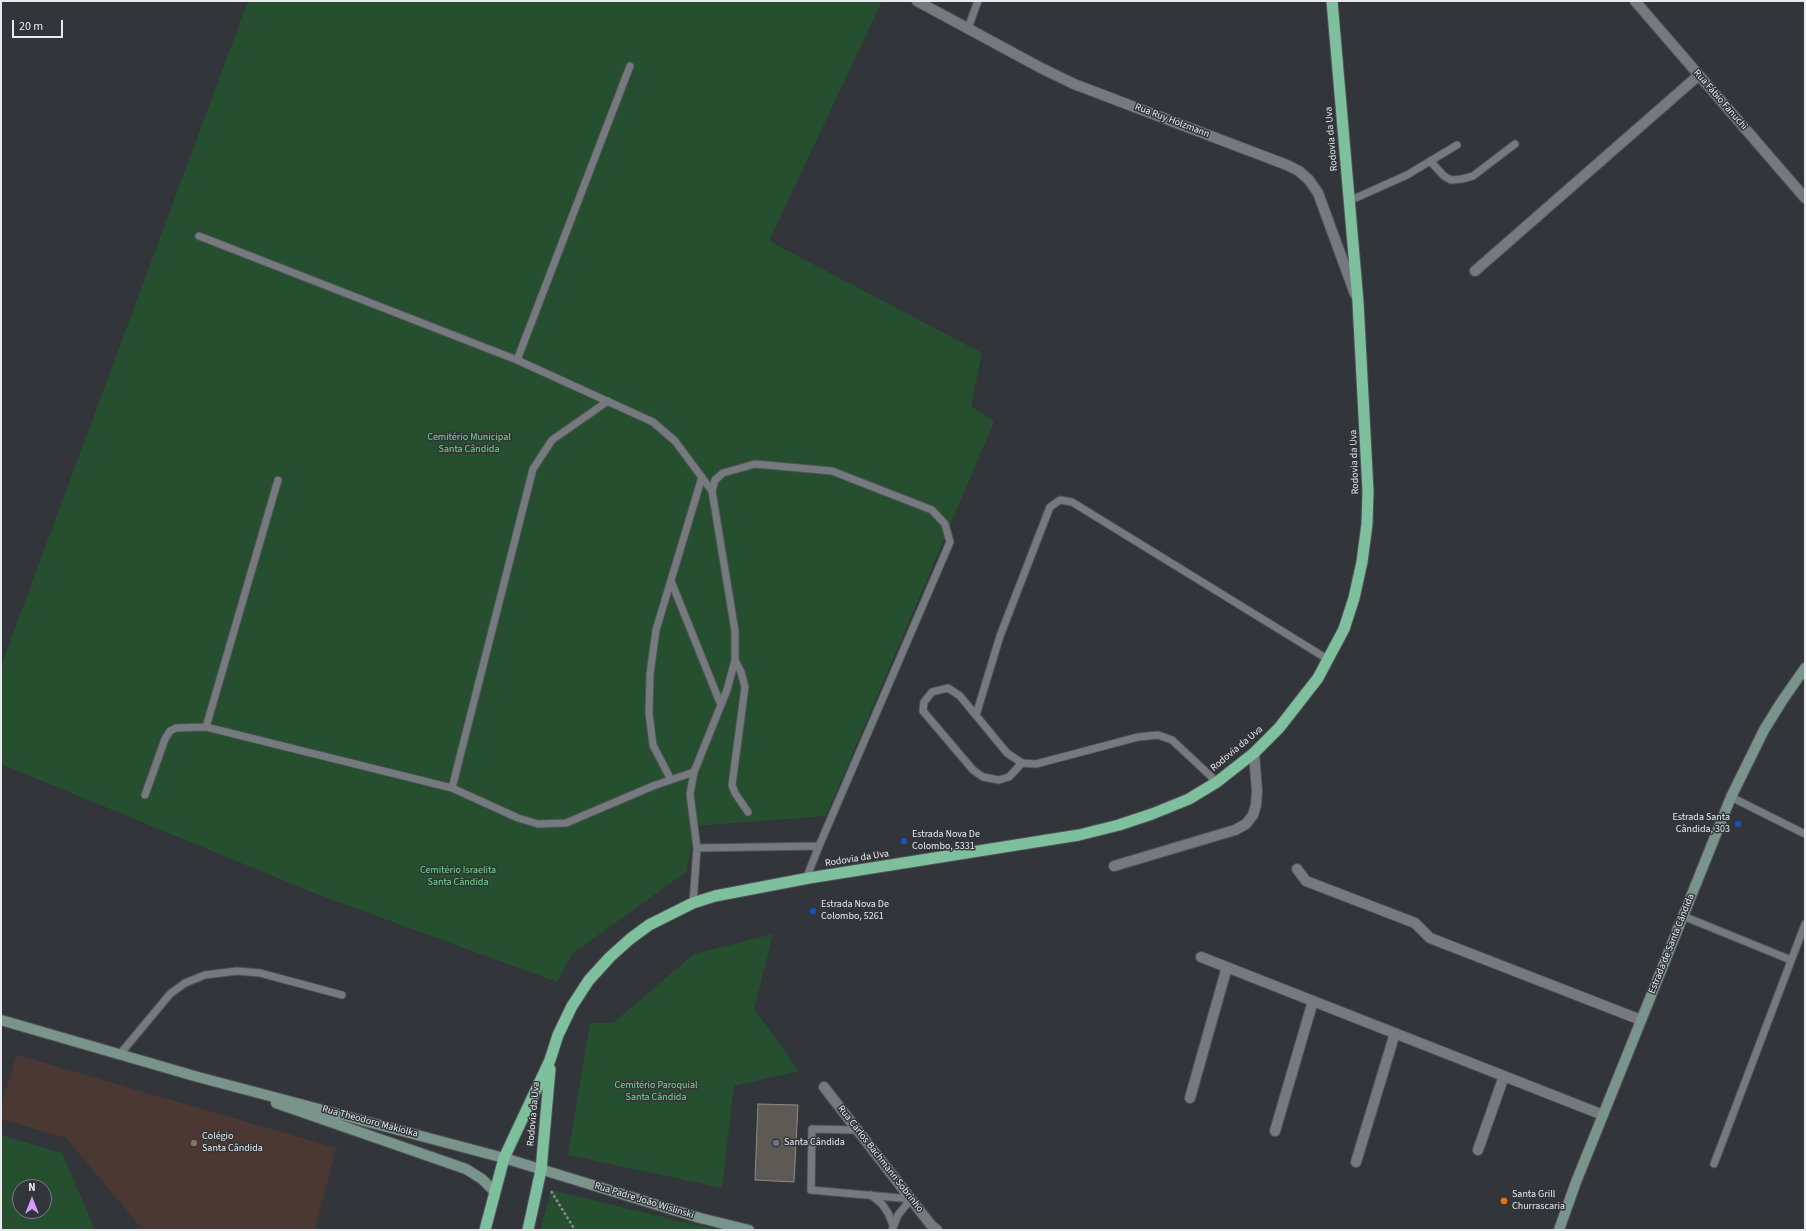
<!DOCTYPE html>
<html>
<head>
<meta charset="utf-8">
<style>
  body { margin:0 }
  #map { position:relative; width:1806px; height:1231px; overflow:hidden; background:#32363a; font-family:"Source Sans 3",sans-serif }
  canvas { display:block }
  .frame { position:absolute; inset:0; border:2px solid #e8eaed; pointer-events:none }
  .north { position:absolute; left:12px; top:1179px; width:40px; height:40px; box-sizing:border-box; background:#32363a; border:1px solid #7b7e82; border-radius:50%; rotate:0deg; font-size:11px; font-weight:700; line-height:16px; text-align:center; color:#e8eaed }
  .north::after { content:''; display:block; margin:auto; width:14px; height:18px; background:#d39cfc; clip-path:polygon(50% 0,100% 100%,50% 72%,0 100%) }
  .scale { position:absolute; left:12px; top:20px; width:51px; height:18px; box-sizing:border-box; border:2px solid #e8eaed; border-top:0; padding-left:5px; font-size:12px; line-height:14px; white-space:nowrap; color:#e8eaed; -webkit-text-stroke:3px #32363a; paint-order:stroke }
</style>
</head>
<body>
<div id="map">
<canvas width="1806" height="1231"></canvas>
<div class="frame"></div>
<div class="north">N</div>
<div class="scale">20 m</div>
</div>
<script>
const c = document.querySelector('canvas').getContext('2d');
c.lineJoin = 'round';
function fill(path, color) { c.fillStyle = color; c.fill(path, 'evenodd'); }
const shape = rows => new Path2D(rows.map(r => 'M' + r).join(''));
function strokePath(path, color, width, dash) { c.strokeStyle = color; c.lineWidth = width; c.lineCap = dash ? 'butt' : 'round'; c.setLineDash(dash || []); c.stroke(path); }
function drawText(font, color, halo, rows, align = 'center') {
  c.font = font + ' "Source Sans 3",sans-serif'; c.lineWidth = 3; c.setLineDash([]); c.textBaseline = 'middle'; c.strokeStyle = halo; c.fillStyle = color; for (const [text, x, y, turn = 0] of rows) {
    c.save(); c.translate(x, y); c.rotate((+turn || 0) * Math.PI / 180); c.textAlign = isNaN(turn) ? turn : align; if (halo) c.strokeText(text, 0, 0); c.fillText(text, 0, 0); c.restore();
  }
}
fill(shape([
  [17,1055,336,1148,315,1230,143,1230,66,1138,1,1119,1,1105]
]), '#4b3832');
fill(shape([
  [248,1,882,1,769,241,982,353,971,406,994,422,826,816,696,826,686,872,572,954,557,982,314,893,1,764,1,666],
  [773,934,754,1009,799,1071,734,1086,722,1188,568,1155,590,1023,613,1023,694,954],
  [1,1135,62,1153,95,1230,1,1230],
  [20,1187,44,1187,44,1211,20,1211],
  [551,1190,680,1221,719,1230,540,1230]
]), '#254f2f');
const building = shape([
  [758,1104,798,1105,794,1182,755,1180,758,1104]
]);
fill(building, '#5d5954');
strokePath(building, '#8f8a85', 1);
const service = shape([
  [968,28,978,1],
  [630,66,517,360,653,422,675,441,712,491],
  [1430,161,1444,176,1451,180,1462,179,1473,176,1515,144],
  [1349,201,1407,175,1457,145],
  [199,236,517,360],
  [671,581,721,705],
  [735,660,741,672,745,687,732,785,735,793,748,812],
  [976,715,1000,636,1050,507,1060,500,1072,502,1329,660],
  [206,727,278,480],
  [1022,763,1009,777,999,780,983,777,973,770,923,711,924,702,932,692,948,688,960,696,1007,753,1022,763,1036,764,1138,737,1158,735,1172,740,1217,782],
  [671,780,653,745,649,713,650,674,656,630,702,477],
  [452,788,533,469,552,440,608,401],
  [145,795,165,739,170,731,176,728,206,727,452,788,518,818,538,824,566,823,653,786,694,772],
  [1731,797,1805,834],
  [697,848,819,846],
  [693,903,697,848,690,794,694,772,727,690,735,660,735,631,712,491,715,480,723,473,755,464,832,471,932,510,945,524,950,542,819,846,806,879],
  [1683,916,1791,960],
  [120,1054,170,994,185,983,205,975,237,971,260,973,342,995],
  [857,1130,812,1129,811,1190,911,1199],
  [1714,1164,1805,924],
  [871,1195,882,1204,888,1213,893,1225],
  [892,1230,898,1215,911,1199]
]);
const minor = shape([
  [917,1,1041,68,1074,84,1287,165,1299,171,1309,180,1318,193,1355,294],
  [1635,1,1805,198],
  [1475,271,1699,75],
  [1114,866,1235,830,1246,824,1253,815,1256,805,1257,791,1254,753],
  [1297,869,1306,881,1415,923,1430,938,1641,1020],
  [1201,957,1603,1115],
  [824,1087,931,1225,937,1230],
  [1190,1098,1227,967],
  [1275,1131,1313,1001],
  [1478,1150,1504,1076],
  [1356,1162,1395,1033]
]);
const secondary = shape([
  [1,1020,198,1077,504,1158,700,1218,749,1230],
  [276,1103,466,1169,482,1179,495,1192],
  [1559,1230,1576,1182,1603,1115,1731,797,1764,730,1782,701,1805,668]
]);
const trunk = shape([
  [485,1230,504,1158,550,1060,558,1035,572,1006,589,980,610,957,630,939,649,925,693,903,715,896,809,878,1079,835,1119,825,1152,814,1189,799,1217,782,1254,753,1279,728,1318,678,1344,629,1354,598,1362,562,1367,524,1368,491,1358,302,1332,1],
  [528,1230,541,1170,550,1069]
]);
strokePath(service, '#505257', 9);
strokePath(minor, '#505257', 12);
strokePath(secondary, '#505257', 12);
strokePath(trunk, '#505257', 13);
strokePath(shape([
  [551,1191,575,1230]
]), '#868a8d', 2.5, [3, 2]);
strokePath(service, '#757a7f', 7);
strokePath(minor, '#757a7f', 10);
strokePath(secondary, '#79948a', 10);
strokePath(trunk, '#7ebf9e', 11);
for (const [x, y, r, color] of [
  [1738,824,4,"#1a4fb4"],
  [904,841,4,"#1a4fb4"],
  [813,911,4,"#1a4fb4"],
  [194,1143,4,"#8d6e63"],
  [776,1143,4,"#6b7280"],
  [1504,1201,4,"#e8710a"]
]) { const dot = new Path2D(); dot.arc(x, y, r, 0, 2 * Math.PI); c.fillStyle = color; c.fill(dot); strokePath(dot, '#32363a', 1.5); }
drawText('10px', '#e8eaed', '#32363a', [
  ["Rua Fábio Fanuchi",1720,100,49],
  ["Rua Ruy Holzmann",1172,121,21],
  ["Rodovia da Uva",1332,139,-95],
  ["Rodovia da Uva",1355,462,-92],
  ["Rodovia da Uva",1237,749,-40],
  ["Rodovia da Uva",857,859,-9],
  ["Estrada de Santa Cândida",1672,944,-68],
  ["Rodovia da Uva",534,1114,-85],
  ["Rua Theodoro Makiolka",370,1122,15],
  ["Rua Carlos Bachmann Sobrinho",880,1159,52],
  ["Rua Padre João Wislinski",644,1201,17]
]);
drawText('10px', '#73da8b', '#32363a', [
  ["Cemitério Municipal",469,438],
  ["Santa Cândida",469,450],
  ["Cemitério Israelita",458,871],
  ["Santa Cândida",458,883],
  ["Cemitério Paroquial",656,1086],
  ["Santa Cândida",656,1098]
]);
drawText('10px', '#e8eaed', '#32363a', [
  ["Estrada Santa",1730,818,"right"],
  ["Cândida, 303",1730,830,"right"],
  ["Estrada Nova De",912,835],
  ["Colombo, 5331",912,847],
  ["Estrada Nova De",821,905],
  ["Colombo, 5261",821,917],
  ["Colégio",202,1137],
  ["Santa Cândida",202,1149],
  ["Santa Cândida",784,1143],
  ["Santa Grill",1512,1195],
  ["Churrascaria",1512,1207]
], 'left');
</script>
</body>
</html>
